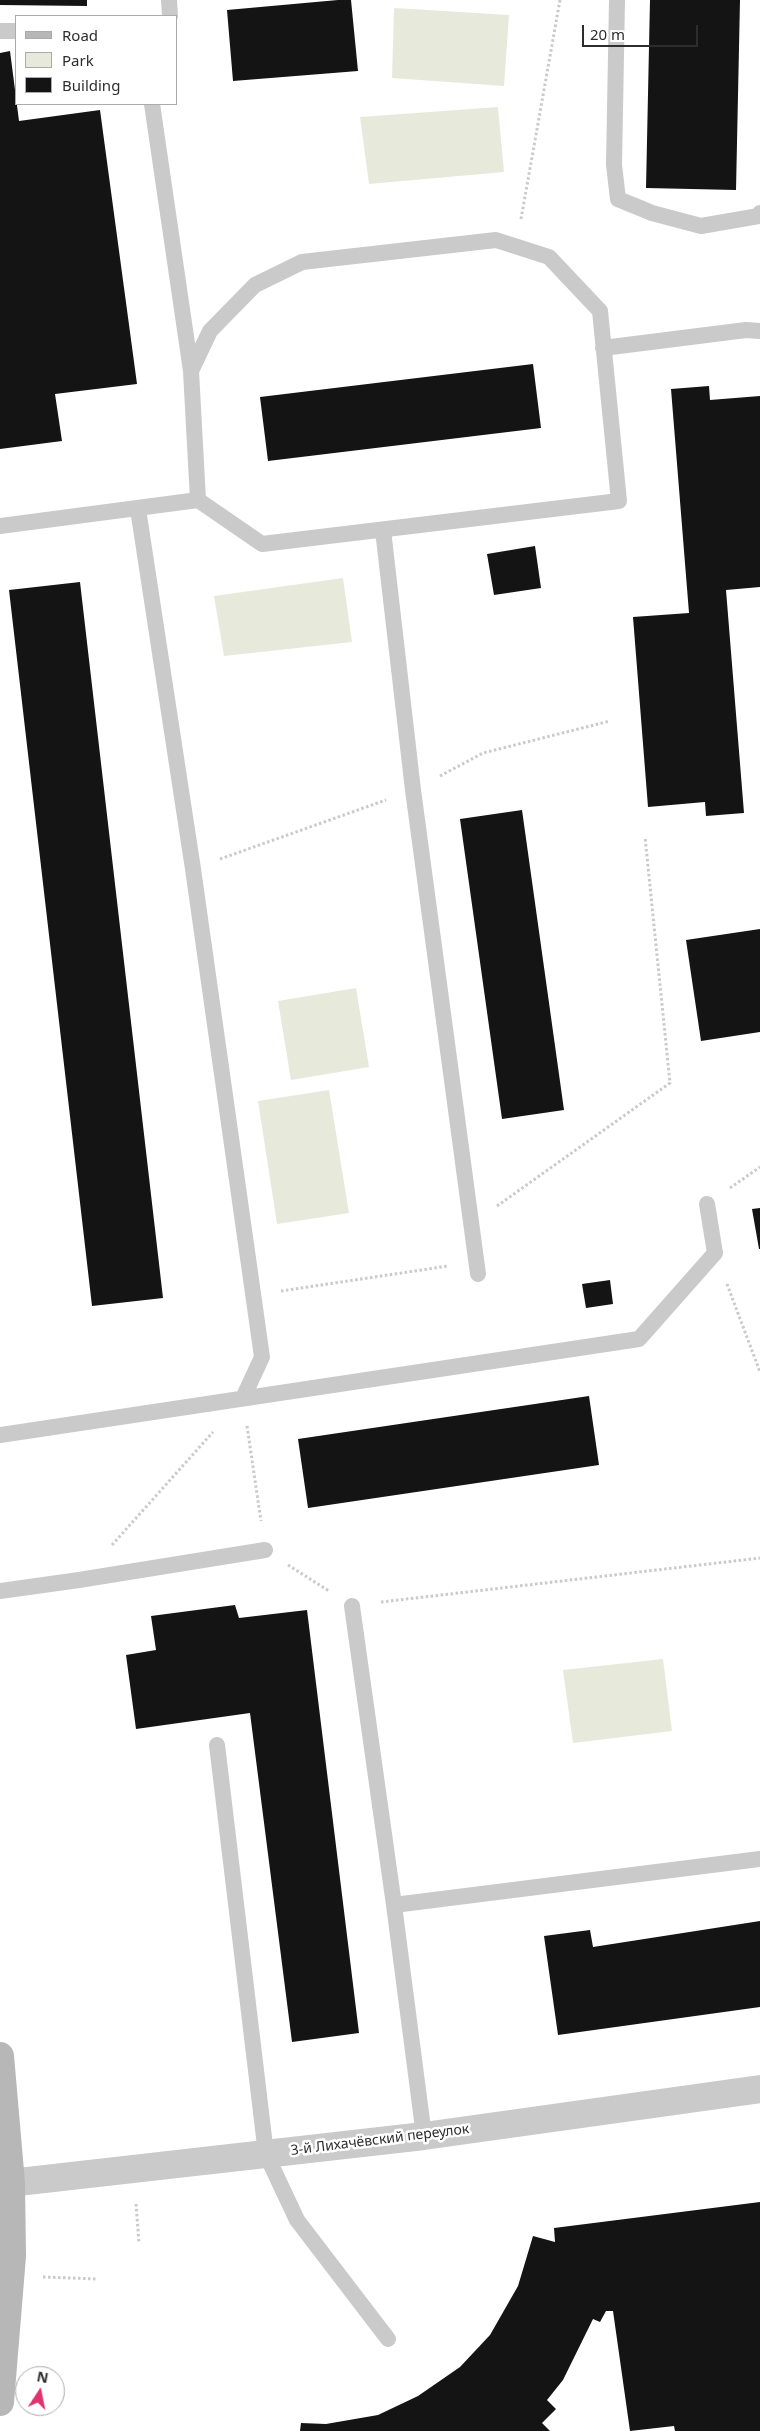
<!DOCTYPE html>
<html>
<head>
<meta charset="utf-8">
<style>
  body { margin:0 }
  #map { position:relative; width:760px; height:2431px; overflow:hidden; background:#fff; font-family:"Noto Sans",sans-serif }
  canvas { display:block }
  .legend { position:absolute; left:15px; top:15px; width:162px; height:90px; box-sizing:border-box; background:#fff; border:1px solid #ababab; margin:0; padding:6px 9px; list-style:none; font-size:15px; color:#2d2d2d }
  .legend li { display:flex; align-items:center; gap:10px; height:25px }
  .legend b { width:25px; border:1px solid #ababab }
  .north { position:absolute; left:15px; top:2366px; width:50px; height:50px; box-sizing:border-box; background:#fff; border:1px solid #ababab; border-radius:50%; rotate:11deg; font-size:14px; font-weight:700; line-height:20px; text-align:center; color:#2d2d2d }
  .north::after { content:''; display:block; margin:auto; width:18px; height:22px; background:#e0336d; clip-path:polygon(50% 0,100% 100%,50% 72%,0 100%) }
  .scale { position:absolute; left:582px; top:25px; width:116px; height:22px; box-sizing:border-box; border:2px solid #2d2d2d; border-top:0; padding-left:6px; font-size:15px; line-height:18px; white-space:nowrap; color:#2d2d2d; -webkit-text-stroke:4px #fff; paint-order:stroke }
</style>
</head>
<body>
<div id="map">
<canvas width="760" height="2431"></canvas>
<ul class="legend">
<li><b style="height:6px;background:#b7b7b7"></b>Road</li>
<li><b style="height:14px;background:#e7eadb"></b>Park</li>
<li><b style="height:14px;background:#141414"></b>Building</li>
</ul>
<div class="north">N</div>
<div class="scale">20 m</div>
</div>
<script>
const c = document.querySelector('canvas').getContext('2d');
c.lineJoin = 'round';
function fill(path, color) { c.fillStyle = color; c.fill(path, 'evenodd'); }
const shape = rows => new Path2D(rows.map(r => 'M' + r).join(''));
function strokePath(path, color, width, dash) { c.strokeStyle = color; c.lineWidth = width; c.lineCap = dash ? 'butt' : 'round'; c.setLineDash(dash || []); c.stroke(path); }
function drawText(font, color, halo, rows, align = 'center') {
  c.font = font + ' "Noto Sans",sans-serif'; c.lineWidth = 5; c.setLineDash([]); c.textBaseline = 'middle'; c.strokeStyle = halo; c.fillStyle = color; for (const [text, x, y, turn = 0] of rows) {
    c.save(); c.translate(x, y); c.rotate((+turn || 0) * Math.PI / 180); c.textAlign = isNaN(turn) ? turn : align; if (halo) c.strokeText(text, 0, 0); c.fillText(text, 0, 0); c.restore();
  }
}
fill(shape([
  [394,8,509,15,504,86,392,78],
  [498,107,504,172,369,184,360,117],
  [343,578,352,642,224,656,214,596],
  [356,988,369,1067,291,1080,278,1001],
  [329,1090,349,1213,277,1224,258,1101],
  [663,1659,672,1731,573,1743,563,1670]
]), '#e7eadb');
fill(shape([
  [0,0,87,0,87,6,0,5],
  [338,0,351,0,358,71,233,81,227,10],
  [650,0,740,0,736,190,646,188],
  [10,51,19,121,100,110,137,384,55,394,62,441,0,449,0,53],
  [533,364,541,428,268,461,260,397],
  [709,386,710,400,760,396,760,587,726,590,744,813,706,816,705,802,648,807,633,617,689,613,671,389],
  [535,546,541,588,494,595,487,554],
  [80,582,163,1298,92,1306,9,590],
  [522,810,564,1110,502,1119,460,819],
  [760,929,760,1032,701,1041,686,940],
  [760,1208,760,1249,759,1249,752,1209],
  [610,1280,613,1304,586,1308,582,1284],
  [589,1396,599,1465,308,1508,298,1439],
  [235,1605,239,1618,307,1610,359,2033,292,2042,250,1713,136,1729,126,1655,156,1650,151,1616],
  [760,1921,760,2007,558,2035,544,1936,590,1930,593,1947],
  [760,2202,760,2431,675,2431,674,2426,630,2431,613,2311,606,2311,600,2322,593,2319,563,2380,547,2400,556,2409,542,2423,550,2431,300,2431,301,2423,326,2424,378,2415,418,2396,460,2367,490,2335,518,2286,533,2236,555,2242,554,2228]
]), '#141414');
strokePath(shape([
  [521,219,560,0],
  [440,776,483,753,610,721],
  [220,859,386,800],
  [730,1188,760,1167],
  [497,1206,670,1083,645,837],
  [727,1284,760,1372],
  [281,1291,448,1266],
  [247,1426,261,1521],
  [112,1545,213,1432],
  [288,1565,329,1591],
  [381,1602,760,1558],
  [136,2204,139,2243],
  [43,2277,98,2279]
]), '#cacaca', 3, [2.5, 2.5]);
strokePath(shape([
  [169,0,170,16],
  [617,0,614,165,618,199,652,213,701,226,759,216,760,213],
  [0,31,16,31],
  [152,104,191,371],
  [603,348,746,330,760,331],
  [138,509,193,869,262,1357,243,1398],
  [0,526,198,500,262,544,619,501,600,311,549,257,496,240,302,262,255,285,210,331,191,371,198,500],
  [383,530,413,790,478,1274],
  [0,1435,639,1339,715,1253,707,1204],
  [0,1591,79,1580,265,1550],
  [352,1606,394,1905,424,2136],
  [217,1745,266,2154,297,2220,388,2339],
  [394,1905,760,1859]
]), '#cacaca', 16);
strokePath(shape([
  [0,2184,424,2136,760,2089]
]), '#cacaca', 28);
strokePath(shape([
  [0,2056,11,2183,12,2256,0,2402]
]), '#b7b7b7', 28);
drawText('14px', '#2d2d2d', '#fff', [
  ["3-й Лихачёвский переулок",380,2140,-7]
]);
</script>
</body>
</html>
